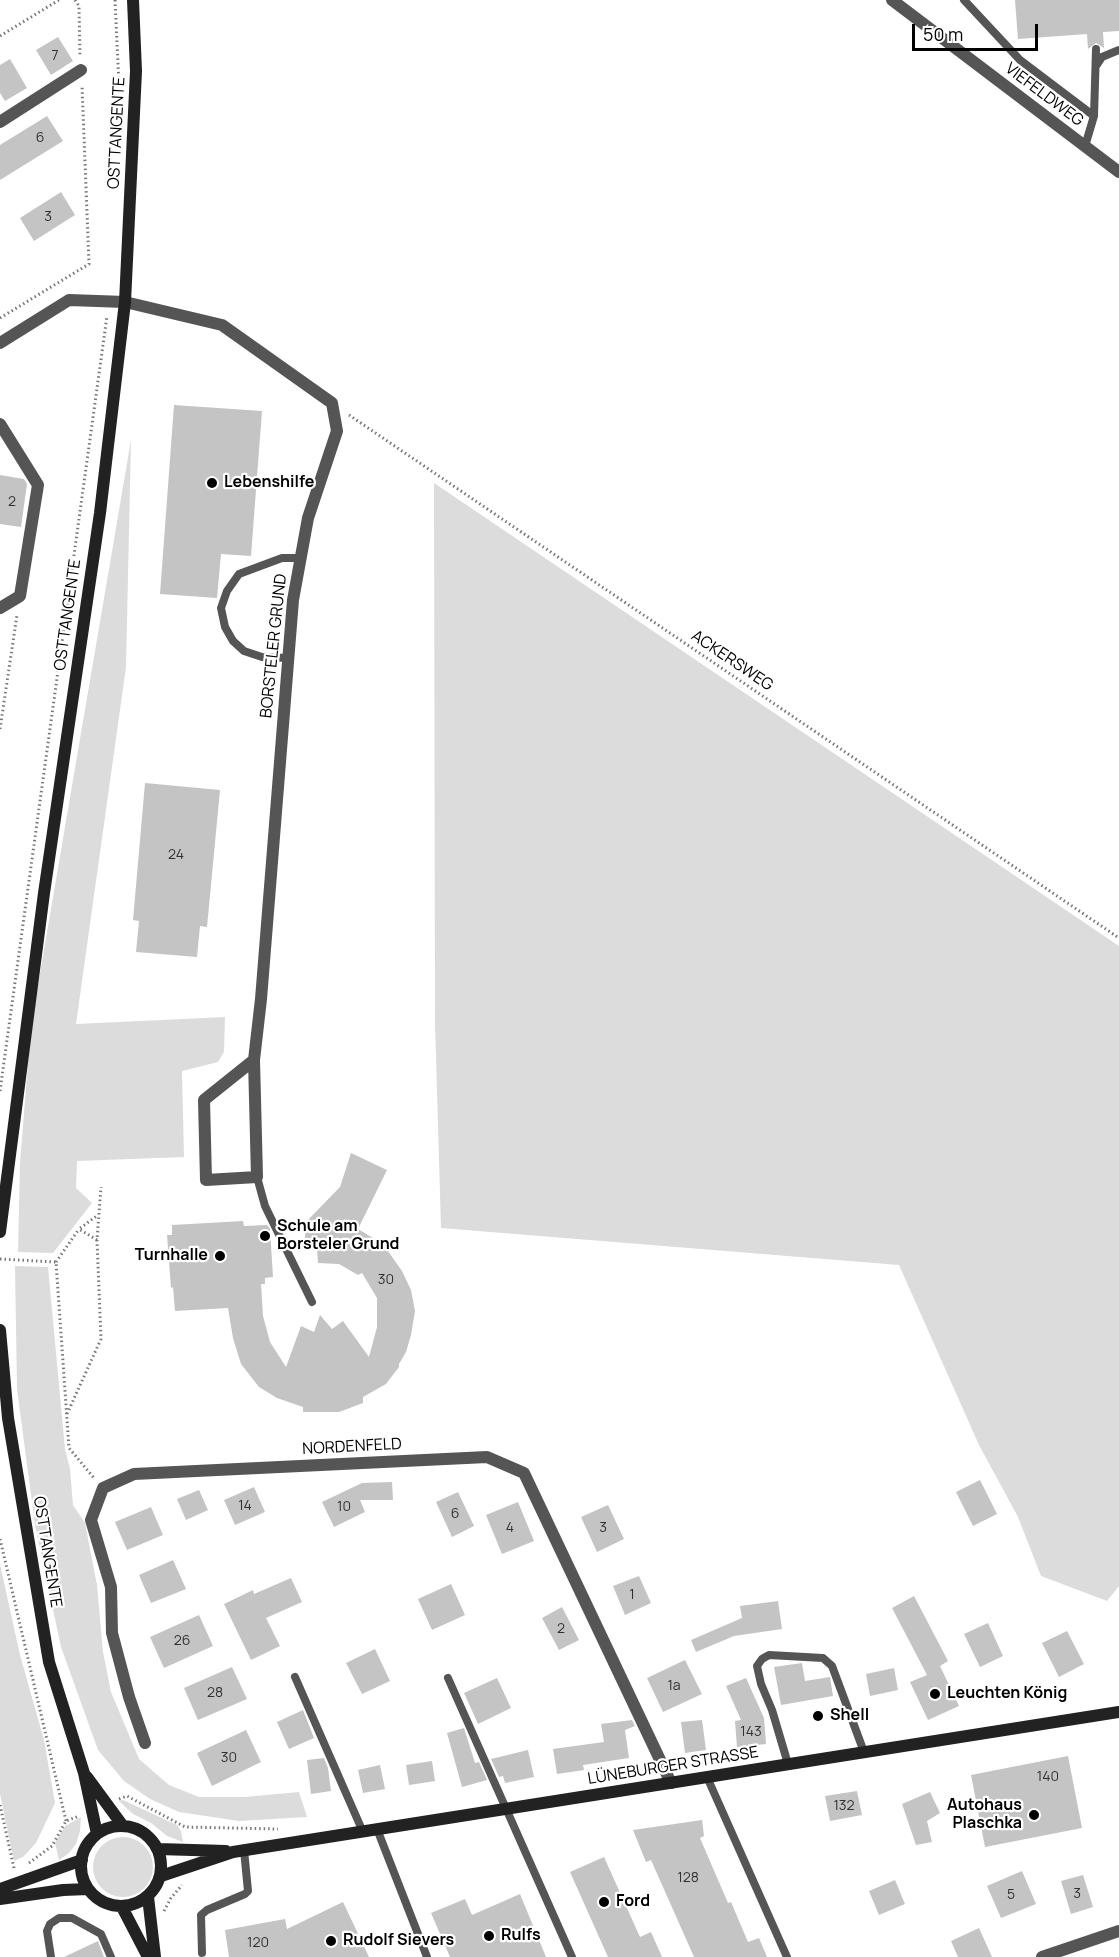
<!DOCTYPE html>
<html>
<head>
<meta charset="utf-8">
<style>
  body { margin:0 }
  #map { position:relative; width:1119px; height:1957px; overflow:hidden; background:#fff; font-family:Manrope,sans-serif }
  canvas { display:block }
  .scale { position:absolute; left:912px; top:24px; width:126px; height:27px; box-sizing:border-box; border:3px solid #000; border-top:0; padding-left:8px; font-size:18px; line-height:21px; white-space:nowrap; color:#000; -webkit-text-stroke:4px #fff; paint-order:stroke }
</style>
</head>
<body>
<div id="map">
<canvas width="1119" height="1957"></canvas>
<div class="scale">50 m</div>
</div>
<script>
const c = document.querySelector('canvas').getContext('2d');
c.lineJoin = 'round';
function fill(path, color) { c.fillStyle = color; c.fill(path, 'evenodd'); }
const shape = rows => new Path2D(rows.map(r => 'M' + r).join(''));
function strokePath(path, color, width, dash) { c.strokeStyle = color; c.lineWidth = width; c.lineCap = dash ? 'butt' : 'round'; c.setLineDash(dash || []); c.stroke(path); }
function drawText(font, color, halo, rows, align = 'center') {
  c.font = font + ' Manrope,sans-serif'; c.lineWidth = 4.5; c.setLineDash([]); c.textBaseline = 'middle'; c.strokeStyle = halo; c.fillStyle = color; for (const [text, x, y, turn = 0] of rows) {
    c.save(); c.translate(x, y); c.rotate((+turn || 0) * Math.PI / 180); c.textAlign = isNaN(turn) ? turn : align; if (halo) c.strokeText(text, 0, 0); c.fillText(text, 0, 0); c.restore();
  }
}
fill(shape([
  [131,440,126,667,76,1024,225,1017,224,1052,218,1062,182,1071,184,1157,77,1161,76,1188,92,1203,53,1253,18,1252,20,1163,31,1026],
  [434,483,1119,946,1119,1586,1107,1601,1041,1576,1018,1517,979,1445,899,1265,441,1228,435,1023],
  [15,1266,48,1267,65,1449,70,1469,73,1505,85,1523,97,1585,103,1652,111,1692,139,1759,169,1785,199,1797,245,1797,299,1792,307,1817,239,1821,179,1812,150,1799,124,1781,98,1750,61,1647,35,1525,17,1389],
  [0,1564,20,1655,44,1740,55,1803,36,1843,23,1857,14,1861,0,1794],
  [123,1800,177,1825,181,1831,183,1842,167,1836,151,1823,133,1814,119,1801],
  [81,1817,80,1831,76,1844,69,1853,59,1860,55,1843,65,1826],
  '93 1867a30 30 0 1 1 60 0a30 30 0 1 1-60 0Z'
]), '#dcdcdc');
fill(shape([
  [1015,0,1119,0,1119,31,1103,32,1104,48,1096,43,1088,49,1087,34,1018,39],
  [58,37,73,61,51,75,36,50],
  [10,59,27,88,5,101,0,93,0,65],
  [47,116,63,141,0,180,0,145],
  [61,192,75,215,34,241,20,218],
  [174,405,262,411,251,556,221,554,217,598,160,594],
  [0,475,24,479,27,484,21,527,0,524],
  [145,783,220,790,207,927,200,926,197,957,136,952,139,921,133,920],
  [351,1153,387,1170,358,1229,383,1244,402,1271,411,1290,415,1311,411,1335,406,1352,399,1364,399,1367,386,1384,363,1397,363,1403,339,1412,303,1412,303,1407,277,1398,259,1387,241,1364,233,1338,228,1308,175,1311,173,1287,171,1288,167,1235,172,1235,172,1225,243,1221,244,1226,267,1225,270,1229,273,1277,265,1278,265,1284,261,1284,263,1316,270,1342,286,1367,301,1326,314,1332,320,1315,332,1329,343,1321,369,1357,377,1327,377,1298,362,1273,358,1275,339,1264,318,1263,317,1248,305,1239,305,1223,340,1187],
  [980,1480,997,1514,973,1526,956,1492],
  [392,1482,393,1500,360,1500,365,1512,334,1527,322,1502,362,1483],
  [254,1487,265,1512,235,1525,224,1500],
  [199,1490,208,1510,186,1520,177,1499],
  [458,1492,474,1526,452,1537,436,1502],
  [518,1502,534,1541,502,1554,486,1515],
  [608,1505,624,1539,597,1552,581,1517],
  [151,1507,163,1535,127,1550,115,1522],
  [173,1560,186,1589,151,1603,139,1575],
  [639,1576,651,1603,625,1615,613,1586],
  [291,1578,302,1602,266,1618,280,1646,251,1660,224,1604,253,1590,254,1594],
  [451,1584,465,1615,432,1630,418,1599],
  [914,1596,948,1661,940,1666,959,1706,928,1720,910,1682,927,1675,892,1608],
  [778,1601,782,1629,734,1636,696,1652,691,1640,742,1618,740,1606],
  [562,1607,579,1640,559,1650,542,1618],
  [199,1615,213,1646,164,1668,150,1637],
  [988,1623,1003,1656,980,1667,964,1634],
  [1067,1631,1084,1664,1059,1677,1042,1643],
  [375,1649,390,1681,362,1694,346,1663],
  [685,1660,702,1694,663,1712,647,1678],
  [802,1663,805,1681,830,1677,833,1696,781,1705,774,1667],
  [232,1667,247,1699,198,1720,184,1688],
  [894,1668,898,1690,870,1696,866,1674],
  [497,1678,511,1708,478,1724,464,1693],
  [746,1678,764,1718,766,1744,737,1747,735,1721,741,1720,726,1686],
  [303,1710,314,1738,289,1749,277,1722],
  [632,1720,635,1726,625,1730,629,1758,583,1765,584,1770,557,1774,553,1749,604,1742,601,1724],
  [702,1720,706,1750,685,1753,681,1722],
  [464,1728,475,1763,479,1762,487,1780,462,1787,447,1733],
  [246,1730,261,1762,212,1786,197,1753],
  [528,1750,534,1777,505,1783,503,1776,499,1777,491,1759],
  [1068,1756,1082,1828,985,1847,971,1775],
  [324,1758,328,1768,331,1791,311,1794,307,1760],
  [432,1761,435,1781,409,1785,406,1765],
  [380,1765,385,1789,363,1793,358,1770],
  [857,1791,862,1815,830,1821,825,1796],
  [930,1792,940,1813,927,1821,932,1842,916,1845,902,1804],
  [702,1820,704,1836,700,1838,728,1903,731,1902,748,1942,759,1938,767,1957,694,1957,651,1860,646,1862,633,1830],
  [604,1857,640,1937,651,1932,662,1957,608,1957,570,1872],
  [1022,1871,1036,1904,1001,1918,987,1886],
  [1083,1875,1093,1907,1071,1914,1061,1881],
  [895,1880,905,1904,879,1915,869,1891],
  [520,1894,546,1957,450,1957,431,1913,465,1899,472,1915],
  [343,1902,369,1957,229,1957,225,1930,285,1919,287,1929],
  [979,1928,992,1957,958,1957,951,1941],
  [98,1941,104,1957,64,1957]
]), '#c4c4c4');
strokePath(shape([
  [75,0,79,6,80,57],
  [115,0,119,85],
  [0,36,59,0],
  [0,318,89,264,82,85],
  [349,415,1119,938],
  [0,729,17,615],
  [0,1091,107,316],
  [97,1240,79,1229,98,1215],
  [0,1259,56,1262,69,1448,94,1478],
  [56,1262,79,1229],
  [67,1414,101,1339,97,1240,101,1187],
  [0,1539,66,1821],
  [119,1799,127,1796,185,1827,278,1829],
  [0,1805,14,1868],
  [29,1863,52,1846,66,1821,79,1816],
  [164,1911,171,1898,182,1885]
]), '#777', 3, [1.5, 3]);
strokePath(shape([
  [964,0,1020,60,1094,116],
  [1096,66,1102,57,1119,50],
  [1085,146,1094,116,1096,49],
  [288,658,262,657,244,651,233,641,225,627,221,608,227,591,239,574,282,558,301,558],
  [257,1177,265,1206,312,1302],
  [295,1677,363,1832],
  [448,1678,572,1957],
  [788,1764,772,1710,761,1684,757,1666,762,1659,769,1655,823,1658,832,1666,864,1752],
  [707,1777,787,1957],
  [377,1829,427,1957],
  [202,1953,201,1915,207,1910,245,1894,248,1891,244,1850],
  [51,1957,47,1931,50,1924,59,1918,72,1918,101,1934,111,1957]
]), '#555', 8);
strokePath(shape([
  [892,0,1119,172],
  [0,122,81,70],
  [0,343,69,300,125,302,222,325,332,403,337,431,308,518,293,600,261,999,254,1060,204,1100,206,1180,257,1177,254,1060],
  [0,424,38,485,20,596,0,608],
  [145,1743,129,1697,112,1633,111,1587,91,1520,103,1488,134,1474,487,1457,524,1473,671,1783],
  [1042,1957,1119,1931]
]), '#555', 12);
strokePath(shape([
  [0,1232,44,893,100,513,125,302,136,71,133,0],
  [0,1330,8,1418,49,1662,84,1773,97,1834],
  [87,1777,123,1826],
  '81 1866a40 40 0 1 1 80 0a40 40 0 1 1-80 0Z',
  [158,1849,226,1851],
  [161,1876,233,1852,1119,1712],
  [0,1889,82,1860],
  [148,1897,155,1957],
  [0,1899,63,1890,88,1889],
  [122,1907,148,1957]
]), '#222', 12);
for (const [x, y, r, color] of [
  [212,483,6,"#000"],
  [265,1236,6,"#000"],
  [220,1256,6,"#000"],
  [935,1694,6,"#000"],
  [818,1716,6,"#000"],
  [1034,1815,6,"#000"],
  [604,1902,6,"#000"],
  [489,1936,6,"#000"],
  [331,1941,6,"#000"]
]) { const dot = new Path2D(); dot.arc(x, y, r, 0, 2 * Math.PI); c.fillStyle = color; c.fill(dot); strokePath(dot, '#fff', 2); }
drawText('14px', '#313131', null, [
  ["7",55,56],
  ["6",40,138],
  ["3",48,217],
  ["2",12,502],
  ["24",176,855],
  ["30",386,1280],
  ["14",245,1506],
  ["10",344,1507],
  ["6",455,1514],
  ["4",510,1528],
  ["3",603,1528],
  ["1",632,1595],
  ["2",561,1629],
  ["26",182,1641],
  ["1a",674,1686],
  ["28",215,1693],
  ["143",751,1732],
  ["30",229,1758],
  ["140",1048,1777],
  ["132",844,1806],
  ["128",688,1878],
  ["3",1077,1894],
  ["5",1011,1895],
  ["120",258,1943]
]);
drawText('16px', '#000', '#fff', [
  ["VIEFELDWEG",1044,95,37],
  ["OSTTANGENTE",117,133,-87],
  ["OSTTANGENTE",68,615,-82],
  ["BORSTELER GRUND",274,646,-84],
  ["ACKERSWEG",732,661,34],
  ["NORDENFELD",352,1447,-3],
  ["OSTTANGENTE",47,1552,81],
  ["LÜNEBURGER STRASSE",673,1766,-9]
]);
drawText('bold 16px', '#000', '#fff', [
  ["Lebenshilfe",224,483],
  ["Schule am",277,1227],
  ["Borsteler Grund",277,1245],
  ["Turnhalle",208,1256,"right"],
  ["Leuchten König",947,1694],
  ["Shell",830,1716],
  ["Autohaus",1022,1806,"right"],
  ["Plaschka",1022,1824,"right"],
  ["Ford",616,1902],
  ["Rulfs",501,1936],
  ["Rudolf Sievers",343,1941]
], 'left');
</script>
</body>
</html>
